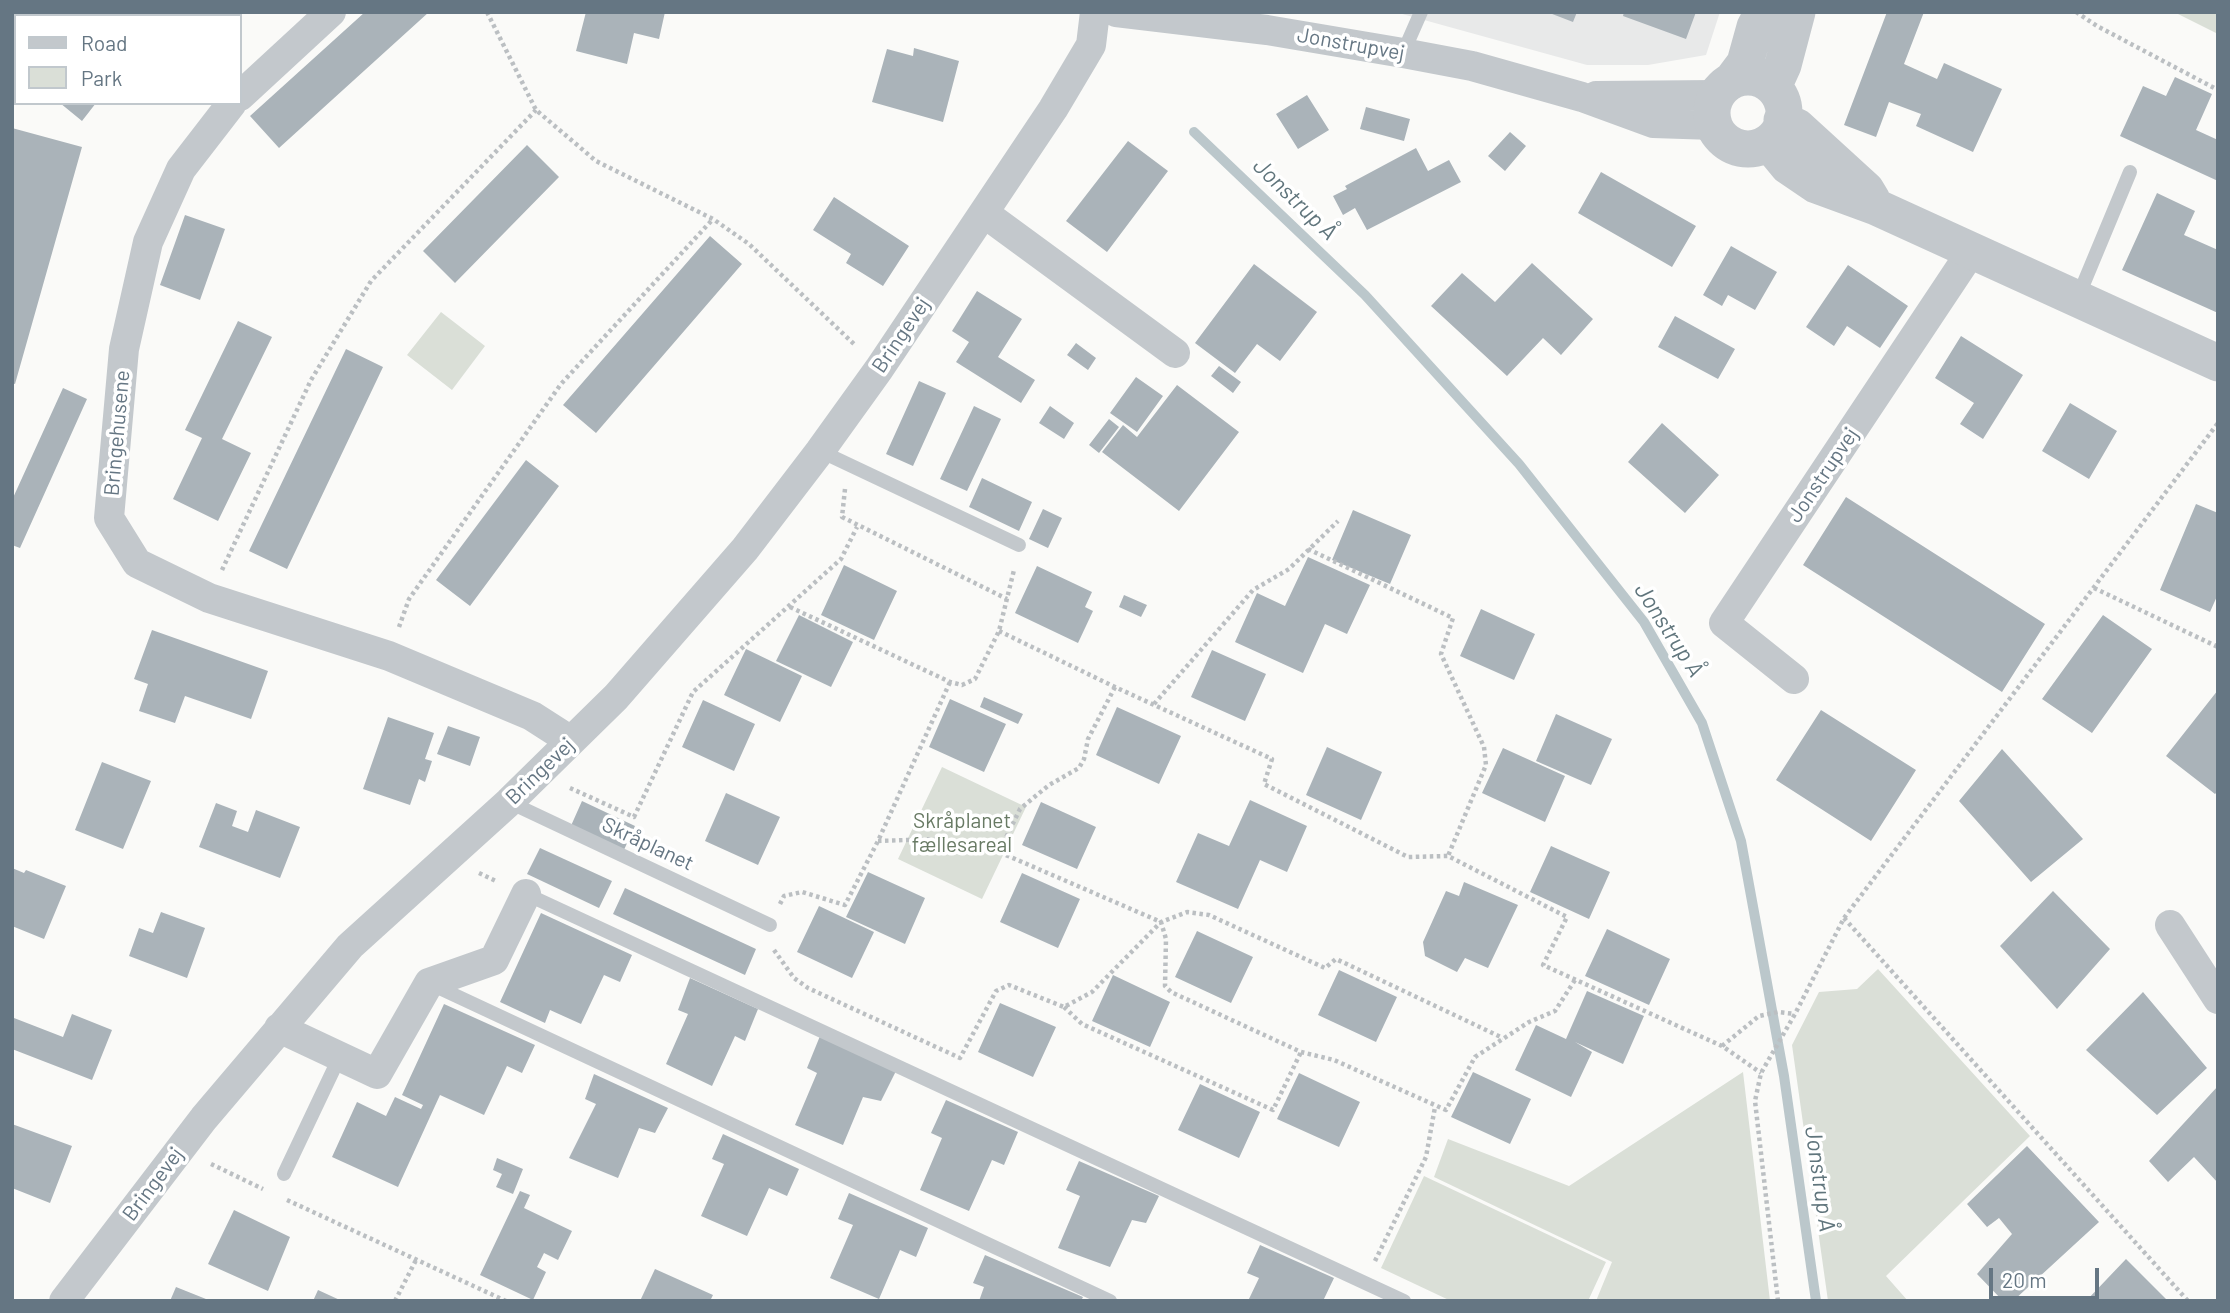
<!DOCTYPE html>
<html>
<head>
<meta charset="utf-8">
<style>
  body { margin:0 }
  #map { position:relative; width:2230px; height:1313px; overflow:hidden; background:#fafaf8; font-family:Barlow,sans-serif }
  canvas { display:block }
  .frame { position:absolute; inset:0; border:14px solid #657683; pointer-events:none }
  .legend { position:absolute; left:14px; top:14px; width:228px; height:91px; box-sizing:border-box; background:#fff; border:2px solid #c1c8cd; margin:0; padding:9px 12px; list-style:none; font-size:21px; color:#657683 }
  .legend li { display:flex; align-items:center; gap:14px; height:35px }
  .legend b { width:35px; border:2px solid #c1c8cd }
  .scale { position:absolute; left:1989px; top:1268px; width:110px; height:32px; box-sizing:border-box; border:4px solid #657683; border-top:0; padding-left:9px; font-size:21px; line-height:24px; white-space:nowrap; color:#657683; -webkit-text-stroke:5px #fff; paint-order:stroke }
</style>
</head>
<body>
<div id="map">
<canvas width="2230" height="1313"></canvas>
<div class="frame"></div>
<ul class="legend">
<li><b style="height:9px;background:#c3c8cc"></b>Road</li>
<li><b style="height:19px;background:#dadfd7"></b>Park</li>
</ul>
<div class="scale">20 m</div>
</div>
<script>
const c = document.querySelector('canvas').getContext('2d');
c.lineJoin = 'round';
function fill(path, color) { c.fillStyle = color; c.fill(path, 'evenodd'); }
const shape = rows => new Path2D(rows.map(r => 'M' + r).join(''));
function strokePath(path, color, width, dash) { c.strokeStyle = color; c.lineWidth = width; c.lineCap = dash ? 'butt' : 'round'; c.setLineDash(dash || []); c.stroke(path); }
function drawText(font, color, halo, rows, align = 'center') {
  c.font = font + ' Barlow,sans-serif'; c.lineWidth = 7; c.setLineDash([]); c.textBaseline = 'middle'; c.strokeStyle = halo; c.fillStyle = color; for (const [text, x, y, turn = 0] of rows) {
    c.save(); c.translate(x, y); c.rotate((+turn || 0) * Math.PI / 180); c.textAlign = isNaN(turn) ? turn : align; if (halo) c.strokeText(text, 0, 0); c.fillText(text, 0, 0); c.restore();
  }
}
fill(shape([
  [1395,12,1720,12,1706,55,1648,65,1587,65]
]), '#e8e9e9');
fill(shape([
  [2174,12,2218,12,2218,34],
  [441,312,485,346,452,390,407,355],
  [942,767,1026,807,982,899,898,859],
  [1878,969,2030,1136,1886,1276,1908,1301,1828,1301,1792,1045,1819,992,1857,989],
  [1743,1072,1770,1301,1596,1301,1612,1262,1434,1177,1448,1139,1569,1186],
  [1424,1176,1606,1262,1588,1301,1451,1301,1381,1268]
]), '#dadfd7');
strokePath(shape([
  [1194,132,1365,295,1519,464,1644,622,1702,723,1741,841,1784,1076,1816,1301]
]), '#bbc7cb', 10);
fill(shape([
  [65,12,166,12,163,16,63,16],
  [365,12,429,12,279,148,250,116],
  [586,12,665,12,659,39,634,33,627,64,576,51],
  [1547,12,1577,12,1573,22],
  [1624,12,1696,12,1686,39,1623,16],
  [1887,12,1924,12,1904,64,1937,79,1944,63,2002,89,1973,152,1916,126,1921,114,1889,102,1876,137,1844,125],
  [914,48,959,61,943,122,872,102,887,49,913,56],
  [2175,77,2212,94,2196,130,2218,140,2218,181,2120,136,2143,86,2166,96],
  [1307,95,1329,130,1298,149,1276,114],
  [60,103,96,103,82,121],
  [1366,107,1410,119,1404,141,1360,129],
  [12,128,82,147,15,384,12,383],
  [1510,132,1526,146,1505,171,1488,156],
  [1128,141,1168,171,1107,252,1066,221],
  [527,145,559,177,455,283,423,251],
  [1416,148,1428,171,1449,160,1461,182,1367,230,1355,208,1343,215,1333,196,1347,189,1345,186],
  [1601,172,1696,226,1672,267,1578,213],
  [2157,193,2195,211,2184,235,2218,250,2218,313,2122,270],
  [834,197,909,246,883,286,846,263,851,254,813,230],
  [185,215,225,229,200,300,160,285],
  [710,236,742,264,596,433,563,405],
  [1731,246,1777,272,1755,310,1728,295,1722,306,1703,295],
  [1532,263,1593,319,1561,355,1543,338,1507,376,1431,306,1462,273,1495,302],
  [1254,264,1317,312,1280,361,1257,344,1235,373,1195,343],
  [1848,265,1908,306,1880,348,1847,326,1834,346,1806,327],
  [977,291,1022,319,998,357,1035,380,1021,403,956,362,969,342,952,331],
  [1675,316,1735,349,1718,379,1658,347],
  [238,321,272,337,222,439,251,453,218,521,173,499,202,438,185,430],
  [1961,336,2023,375,1983,439,1960,424,1974,403,1935,378],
  [1076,343,1096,358,1088,370,1067,355],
  [346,349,383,367,287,569,249,551],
  [1219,366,1241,382,1233,393,1211,376],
  [1136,377,1163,396,1137,432,1110,413],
  [919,381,946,393,913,466,886,454],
  [1177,385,1239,432,1179,511,1102,452,1123,425,1137,437],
  [63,388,87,399,20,548,12,545,12,500],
  [2070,403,2117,431,2089,479,2042,451],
  [974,406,1001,419,967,491,940,479],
  [1050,406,1074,423,1064,439,1039,423],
  [1109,419,1119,427,1099,453,1089,445],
  [1662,423,1719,475,1685,513,1628,462],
  [526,460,559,486,470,606,436,580],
  [982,478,1032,502,1019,531,969,507],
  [1846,497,2045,624,2002,692,1803,565],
  [2196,504,2218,513,2218,594,2210,612,2160,590],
  [1043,509,1062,518,1048,548,1029,539],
  [1353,510,1411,535,1390,584,1332,560],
  [1308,557,1370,585,1347,634,1325,624,1303,673,1235,642,1257,593,1285,606],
  [844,565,897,591,874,640,821,615],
  [1037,566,1092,592,1085,607,1093,611,1078,643,1015,613],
  [1124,595,1147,605,1141,617,1119,607],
  [1481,609,1535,634,1514,680,1460,656],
  [799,615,853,642,831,687,776,661],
  [2103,615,2152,649,2092,733,2042,699],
  [152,630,268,671,251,719,185,696,175,723,139,711,148,684,134,679],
  [746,649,802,676,780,722,724,695],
  [1212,650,1266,674,1245,721,1191,697],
  [2218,690,2218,791,2215,794,2166,756],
  [984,697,1023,714,1018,724,980,707],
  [950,699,1006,724,984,772,929,747],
  [703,700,755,724,734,771,682,747],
  [1117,707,1181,736,1159,784,1096,755],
  [1821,710,1916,770,1871,841,1776,780],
  [1556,714,1612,739,1591,785,1536,761],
  [388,717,434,733,425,759,432,761,425,782,419,779,410,805,363,789],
  [448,726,480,737,470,766,437,754],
  [1327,747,1382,772,1361,820,1306,795],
  [1503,748,1565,776,1545,822,1482,793],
  [2002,749,2083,839,2031,882,1959,801],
  [102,762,151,781,123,849,75,830],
  [726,793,780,817,758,865,705,841],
  [1250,800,1307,826,1287,872,1260,860,1238,909,1176,882,1198,833,1229,846],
  [582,801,635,826,623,852,570,828],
  [1041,802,1096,827,1077,869,1022,845],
  [216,803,237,811,232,826,248,832,256,810,300,827,280,878,199,847],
  [1551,846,1610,872,1589,919,1530,892],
  [540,848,612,881,599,908,527,874],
  [12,868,24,873,26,870,66,886,44,939,12,926],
  [868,872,925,898,905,944,846,917],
  [1022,873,1080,899,1058,948,1000,922],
  [1464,882,1518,905,1488,968,1465,958,1457,972,1425,956,1423,942,1446,891,1459,896],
  [625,888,756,949,745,975,613,914],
  [2053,891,2110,949,2057,1009,2000,946],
  [819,906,874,932,852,978,797,952],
  [161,912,205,928,187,978,129,956,139,928,153,933],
  [541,913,632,955,620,982,604,975,581,1024,550,1010,545,1023,500,1002],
  [1607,929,1670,959,1649,1005,1585,976],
  [1197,931,1253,957,1231,1003,1175,977],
  [1339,970,1397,997,1376,1042,1318,1015],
  [1113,975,1170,1002,1150,1047,1092,1021],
  [690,978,758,1009,745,1041,735,1036,712,1086,666,1064,688,1014,678,1010],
  [1587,991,1644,1016,1623,1064,1575,1042,1592,1052,1571,1097,1515,1070,1536,1025,1566,1039],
  [2143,992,2207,1068,2157,1115,2086,1050],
  [1000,1003,1056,1027,1033,1077,978,1052],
  [444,1004,535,1045,522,1073,507,1066,484,1115,440,1095,398,1187,332,1157,357,1102,386,1116,395,1097,421,1109,423,1105,402,1095],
  [72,1014,112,1030,92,1080,12,1049,14,1018,63,1037],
  [820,1036,896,1071,881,1101,863,1097,843,1145,795,1125,817,1073,807,1068],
  [1473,1072,1531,1099,1510,1144,1451,1117],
  [1299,1073,1360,1102,1339,1147,1277,1119],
  [594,1074,668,1108,655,1133,639,1128,618,1178,569,1158,596,1104,585,1099],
  [1200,1084,1260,1112,1239,1158,1178,1130],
  [2218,1086,2218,1183,2194,1157,2168,1182,2149,1161],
  [946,1100,1018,1132,1004,1165,992,1160,969,1211,920,1190,942,1138,931,1133],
  [12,1124,72,1146,50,1203,12,1188],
  [723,1134,799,1169,787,1196,769,1188,747,1236,701,1216,724,1164,712,1159],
  [2027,1146,2099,1222,2013,1301,2003,1301,1977,1274,2012,1234,1999,1218,1987,1227,1967,1204],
  [497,1158,523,1169,513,1194,496,1187,502,1174,493,1170],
  [1079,1161,1159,1196,1146,1223,1132,1220,1110,1267,1058,1248,1080,1196,1066,1190],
  [520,1191,530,1195,524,1208,572,1231,558,1260,544,1253,537,1267,546,1272,533,1300,480,1275],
  [849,1193,928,1228,916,1257,900,1250,879,1299,830,1278,853,1225,838,1219],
  [234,1210,290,1237,268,1291,208,1264],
  [1260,1245,1334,1278,1323,1301,1307,1299,1306,1301,1248,1301,1259,1278,1247,1273],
  [985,1255,1083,1297,1081,1301,979,1301,984,1287,973,1283],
  [2126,1259,2168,1301,2086,1301],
  [655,1269,713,1295,710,1301,640,1301],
  [176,1287,211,1301,170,1301],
  [318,1290,342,1301,313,1301]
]), '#aab3b9');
strokePath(shape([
  [487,12,536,110,596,161,713,219,749,244,856,346],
  [2076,12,2097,26,2218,90],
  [845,489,842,517,1007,599],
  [1308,549,1453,618,1441,654,1484,747,1486,765,1448,856],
  [222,570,311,380,371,281,536,110],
  [2094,588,2218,647],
  [790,607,950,682,962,685,975,679,999,631,1014,570],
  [399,627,409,599,561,384,713,219],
  [999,631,1115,687,1272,759,1264,784,1408,857,1448,856,1567,917,1543,965,1722,1046,1761,1073],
  [1115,687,1088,739,1084,759,1079,768,1049,785,1020,809,999,852,1161,922,1166,939,1165,986,1171,992,1301,1052,1334,1060,1446,1110,1475,1057,1529,1022,1555,1011,1575,980],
  [1154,704,1253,590,1289,569,1338,521],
  [570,788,634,817,693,692,841,559,857,527],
  [878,841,934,839,999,852],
  [479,873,496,881],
  [780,904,784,896,802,892,845,905,878,841,950,682],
  [1844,918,2188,1301],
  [774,950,794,978,808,988,960,1058,996,991,1009,985,1064,1007,1092,992,1161,922,1187,912,1209,915,1325,968,1336,959,1503,1038],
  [1064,1007,1082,1024,1273,1110,1301,1052],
  [1722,1046,1759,1016,1778,1012,1795,1014],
  [211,1164,263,1189],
  [287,1200,506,1301],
  [1375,1261,1426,1157,1435,1107],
  [395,1301,416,1260],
  [1778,1301,1755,1101,1761,1073,1795,1014,1844,918,2218,423]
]), '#bbbfc2', 4.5, [3.5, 3.5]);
strokePath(shape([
  [1403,53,1421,12],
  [2078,297,2130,172],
  [820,451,1019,545],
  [509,802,770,925],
  [526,894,1404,1301],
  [433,985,1110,1301],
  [284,1174,340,1056]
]), '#c3c8cc', 14);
strokePath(shape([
  [1116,12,1267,30,1403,53,1472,66,1582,97,1653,123,1714,125],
  [240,96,331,12],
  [1596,96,1716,95],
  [232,103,181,169,148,242,124,349,109,518,137,563,209,598,389,656,532,716,571,741],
  [984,213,1175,353],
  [1794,679,1724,623,1971,252],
  [2170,925,2218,999],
  [279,1028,377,1074,429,983,494,960,526,894],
  [64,1301,204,1118,350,946,509,802,616,697,745,549,820,451,879,369,1053,109,1091,45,1095,12]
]), '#c3c8cc', 30);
strokePath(shape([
  '1712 113a36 36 0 1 1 72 0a36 36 0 1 1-72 0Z',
  [1733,79,1745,63,1755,27,1763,12],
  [1773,87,1783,65,1797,12],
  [1782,120,1797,127,1866,190,1872,200],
  [1769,143,1788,166,1816,185,1876,207,2218,363]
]), '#c3c8cc', 37);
drawText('21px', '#657683', '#fff', [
  ["Jonstrupvej",1351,44,10],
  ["Bringevej",901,335,-56],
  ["Bringehusene",117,433,-85],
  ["Jonstrupvej",1823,475,-56],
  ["Bringevej",540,771,-44],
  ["Skråplanet",648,844,25],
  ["Bringevej",153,1184,-53]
]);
drawText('21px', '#687a64', '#fff', [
  ["Skråplanet",962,821],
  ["fællesareal",962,845]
]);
drawText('italic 23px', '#60757c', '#fff', [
  ["Jonstrup Å",1295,199,44],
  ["Jonstrup Å",1669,630,57],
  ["Jonstrup Å",1820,1179,82]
]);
</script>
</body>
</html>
